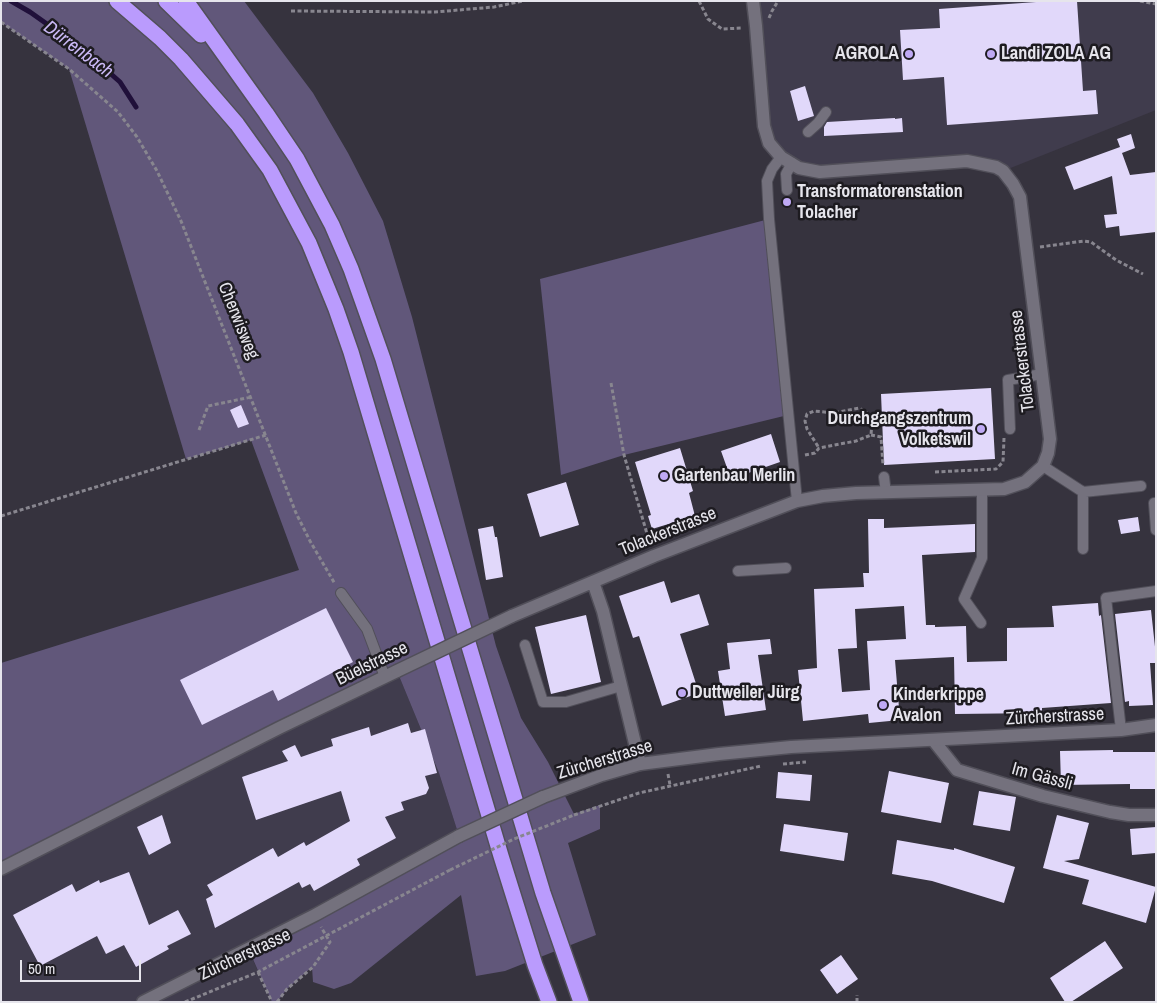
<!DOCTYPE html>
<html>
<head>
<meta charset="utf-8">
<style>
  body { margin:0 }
  #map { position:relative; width:1157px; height:1003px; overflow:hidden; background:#36333e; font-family:"Archivo Narrow",sans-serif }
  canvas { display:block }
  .frame { position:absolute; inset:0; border:2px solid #e6e5ec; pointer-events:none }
  .scale { position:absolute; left:20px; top:960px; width:121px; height:22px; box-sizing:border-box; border:2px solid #e6e5ec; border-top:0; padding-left:6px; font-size:15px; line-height:18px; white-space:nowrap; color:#e6e5ec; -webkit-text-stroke:4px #1d1b20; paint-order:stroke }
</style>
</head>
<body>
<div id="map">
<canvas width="1157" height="1003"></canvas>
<div class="frame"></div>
<div class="scale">50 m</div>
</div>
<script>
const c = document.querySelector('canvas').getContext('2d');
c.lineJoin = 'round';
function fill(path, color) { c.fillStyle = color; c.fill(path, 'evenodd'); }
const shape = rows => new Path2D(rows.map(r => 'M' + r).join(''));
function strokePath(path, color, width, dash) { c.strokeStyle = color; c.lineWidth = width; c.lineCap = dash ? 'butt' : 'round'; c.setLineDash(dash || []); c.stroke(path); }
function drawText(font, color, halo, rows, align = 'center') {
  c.font = font + ' "Archivo Narrow",sans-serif'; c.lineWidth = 5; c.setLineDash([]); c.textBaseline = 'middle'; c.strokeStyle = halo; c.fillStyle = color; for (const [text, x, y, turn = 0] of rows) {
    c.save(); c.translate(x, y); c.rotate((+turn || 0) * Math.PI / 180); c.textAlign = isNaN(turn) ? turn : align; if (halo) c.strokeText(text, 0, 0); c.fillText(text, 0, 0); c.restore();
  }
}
fill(shape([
  [753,1,1156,1,1156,110,1003,171,967,161,820,172,781,157,764,126],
  [397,671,439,773,459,836,248,949,272,1002,1,1002,1,869]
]), '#403c4d');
fill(shape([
  [1,1,244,1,313,93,348,153,383,221,412,317,496,646,521,718,548,762,574,814,600,805,600,829,568,843,596,935,505,971,476,976,461,895,351,983,334,989,313,982,312,967,287,989,277,1002,272,1002,248,948,459,836,439,773,397,671,1,869,1,663,299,570,251,440,186,459,69,69,1,22],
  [769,219,788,415,624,455,561,475,540,279]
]), '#61577a');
strokePath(shape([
  [11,1,30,12,85,51,120,82,136,107]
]), '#20103a', 5);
fill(shape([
  [1050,1,1077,1,1083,91,1096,90,1098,114,947,125,944,77,903,80,900,30,940,28,939,9],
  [805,86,814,116,798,121,790,91],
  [895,118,895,119,902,118,903,132,824,136,824,127,827,122],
  [1131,134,1135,148,1122,153,1130,175,1156,172,1156,232,1120,236,1119,226,1106,228,1104,215,1117,214,1112,176,1074,190,1065,167,1120,147,1117,139],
  [991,388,995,459,884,465,881,394],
  [241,405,249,424,238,428,230,410],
  [771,434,780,462,731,479,721,451],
  [680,448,693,491,689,493,695,516,652,529,648,516,651,515,635,462],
  [566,482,579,525,540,537,527,494],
  [1138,517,1140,531,1121,534,1118,520],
  [868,519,884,519,884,528,975,524,975,552,922,555,926,625,935,625,935,627,966,626,967,662,1007,661,1007,628,1054,627,1052,606,1098,603,1099,616,1101,615,1111,703,1042,708,1042,713,955,714,954,657,895,660,900,720,869,723,868,714,803,721,798,670,817,668,814,589,864,587,863,573,869,573],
  [904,606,906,639,867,641,870,690,842,692,838,649,857,648,855,609],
  [493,526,495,537,497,537,503,577,486,580,478,529],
  [664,581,671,603,699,594,709,625,680,634,699,693,662,706,639,636,633,638,619,596],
  [326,608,353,662,278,701,273,690,202,725,180,680],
  [1151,610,1156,656,1156,663,1150,663,1153,705,1129,706,1129,701,1125,702,1115,614],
  [586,615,601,682,551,694,535,627],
  [770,639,772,654,758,655,766,710,725,716,718,671,730,669,727,643],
  [408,723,411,733,425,729,437,773,425,776,429,788,426,794,401,802,404,810,385,817,396,838,357,859,360,865,314,891,310,884,302,888,299,882,215,928,206,899,213,895,207,885,273,848,278,857,304,842,306,846,350,821,341,791,256,820,242,777,288,761,282,751,295,745,301,757,333,746,331,739,369,727,371,736],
  [1113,750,1113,752,1156,752,1156,789,1130,789,1130,784,1061,785,1060,751],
  [889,771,949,783,941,823,881,812],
  [778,772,812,775,810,801,776,798],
  [979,791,1016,797,1010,831,973,825],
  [162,815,171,843,149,855,137,827],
  [1057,815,1089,823,1079,859,1064,861,1156,887,1146,923,1082,904,1089,880,1043,868],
  [784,824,848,833,844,861,780,851],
  [1156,827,1156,853,1132,855,1130,829],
  [897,840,954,850,954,848,1015,867,1004,903,932,881,892,874],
  [129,872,149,925,178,910,191,934,167,946,169,949,136,967,124,945,106,954,97,936,40,966,13,915,72,884,76,892,99,880,100,883],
  [1105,941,1123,968,1071,1002,1065,1002,1050,978],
  [841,955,858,979,837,994,820,970]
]), '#e1d8fa');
const lane = shape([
  [808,132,818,123,826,112],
  [781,157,772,169,767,181,769,219,797,501],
  [787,190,786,174,792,163],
  [1010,429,1008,380,1042,374],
  [1043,466,1083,492,1141,486],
  [884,477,886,493],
  [1083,492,1083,549],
  [1156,503,1154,503,1156,530],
  [738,571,786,568],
  [341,593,367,629,385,677],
  [981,623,964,599,982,558,982,490],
  [525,645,543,702,566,702,621,686],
  [1121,730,1106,598,1156,591]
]);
const street = shape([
  [593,582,603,611,640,764],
  [512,616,654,556,797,501,823,496,856,493,1004,489,1025,482,1043,466,1048,453,1050,439,1020,197,1013,184,1003,171,996,167,967,161,820,172,799,168,781,157,769,143,764,126,756,26,753,1],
  [934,741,957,770,1043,796,1110,812,1129,815,1156,815],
  [1,869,279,728,397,671]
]);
const secondary = shape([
  [543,797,602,775,640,764,719,754,791,747,1121,730,1156,725],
  [143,1002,315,915,459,836]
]);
const highway = shape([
  [117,1,160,38,181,59,237,124,270,170,309,243,336,309,351,352,501,856,535,965,549,1002],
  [166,1,201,35],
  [186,1,266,113,297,159,332,225,351,269,383,359,543,893,581,1002]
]);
strokePath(lane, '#514f59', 12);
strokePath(street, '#514f59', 15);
strokePath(secondary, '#514f59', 15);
strokePath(highway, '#514f59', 18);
strokePath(shape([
  [699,1,708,19,722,29,743,28],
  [1140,1,1156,4],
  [291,11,435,12,494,7,523,1],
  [769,18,772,11,778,1],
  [1,22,69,69,118,112,137,137,157,171,181,221,296,513,310,541,335,584],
  [1040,247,1084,241,1091,242,1116,260,1143,274],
  [611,383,624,455,650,544],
  [199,430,208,406,251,397],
  [871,435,881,437,883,465],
  [805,455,815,453,819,448,856,441,871,435,872,422,867,413,859,408,834,413,814,411,807,414,805,421,807,429,819,448],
  [935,472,996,469,1003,462,1004,438],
  [1,516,266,435],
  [783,764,806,762],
  [668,774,670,785],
  [574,815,639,793,761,766],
  [258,972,272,1002],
  [185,1002,258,972,450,870],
  [277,1002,287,989,313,967,330,942,321,927],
  [857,1002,857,995]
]), '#88868f', 3, [4, 2.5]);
strokePath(lane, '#74717d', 10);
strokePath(street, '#74717d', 12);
strokePath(secondary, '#74717d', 12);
strokePath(highway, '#ba9bfd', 15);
const streetBridge = shape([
  [397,671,512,616]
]);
const secondaryBridge = shape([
  [459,836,543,797]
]);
strokePath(streetBridge, '#514f59', 15, []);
strokePath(secondaryBridge, '#514f59', 15, []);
strokePath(shape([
  [450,870,514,839,574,815]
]), '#88868f', 3, [4, 2.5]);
strokePath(streetBridge, '#74717d', 12);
strokePath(secondaryBridge, '#74717d', 12);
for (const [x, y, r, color] of [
  [909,54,5,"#bfa9f4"],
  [991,54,5,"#bfa9f4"],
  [787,202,5,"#bfa9f4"],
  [981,429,5,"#bfa9f4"],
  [664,476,5,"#bfa9f4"],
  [682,693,5,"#bfa9f4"],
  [883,705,5,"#bfa9f4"]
]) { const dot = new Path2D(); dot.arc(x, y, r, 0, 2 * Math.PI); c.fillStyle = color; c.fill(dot); strokePath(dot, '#1d1b20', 2); }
drawText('bold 18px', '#e6e5ec', '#1d1b20', [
  ["AGROLA",899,54,"right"],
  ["Landi ZOLA AG",1001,54],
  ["Transformatorenstation",797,192],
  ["Tolacher",797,213],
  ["Durchgangszentrum",971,419,"right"],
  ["Volketswil",971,440,"right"],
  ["Gartenbau Merlin",674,476],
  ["Duttweiler Jürg",692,693],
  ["Kinderkrippe",893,695],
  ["Avalon",893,716]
], 'left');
drawText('18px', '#e6e5ec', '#1d1b20', [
  ["Cherwisweg",238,321,68],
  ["Tolackerstrasse",1023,361,-97],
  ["Tolackerstrasse",668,532,-22],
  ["Büelstrasse",372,664,-26],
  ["Zürcherstrasse",1055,717,-3],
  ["Zürcherstrasse",605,760,-17],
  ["Im Gässli",1042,777,15],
  ["Zürcherstrasse",245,955,-25]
]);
drawText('italic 19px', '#c9b8f5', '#1d1b20', [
  ["Dürrenbach",78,50,37]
]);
</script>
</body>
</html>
